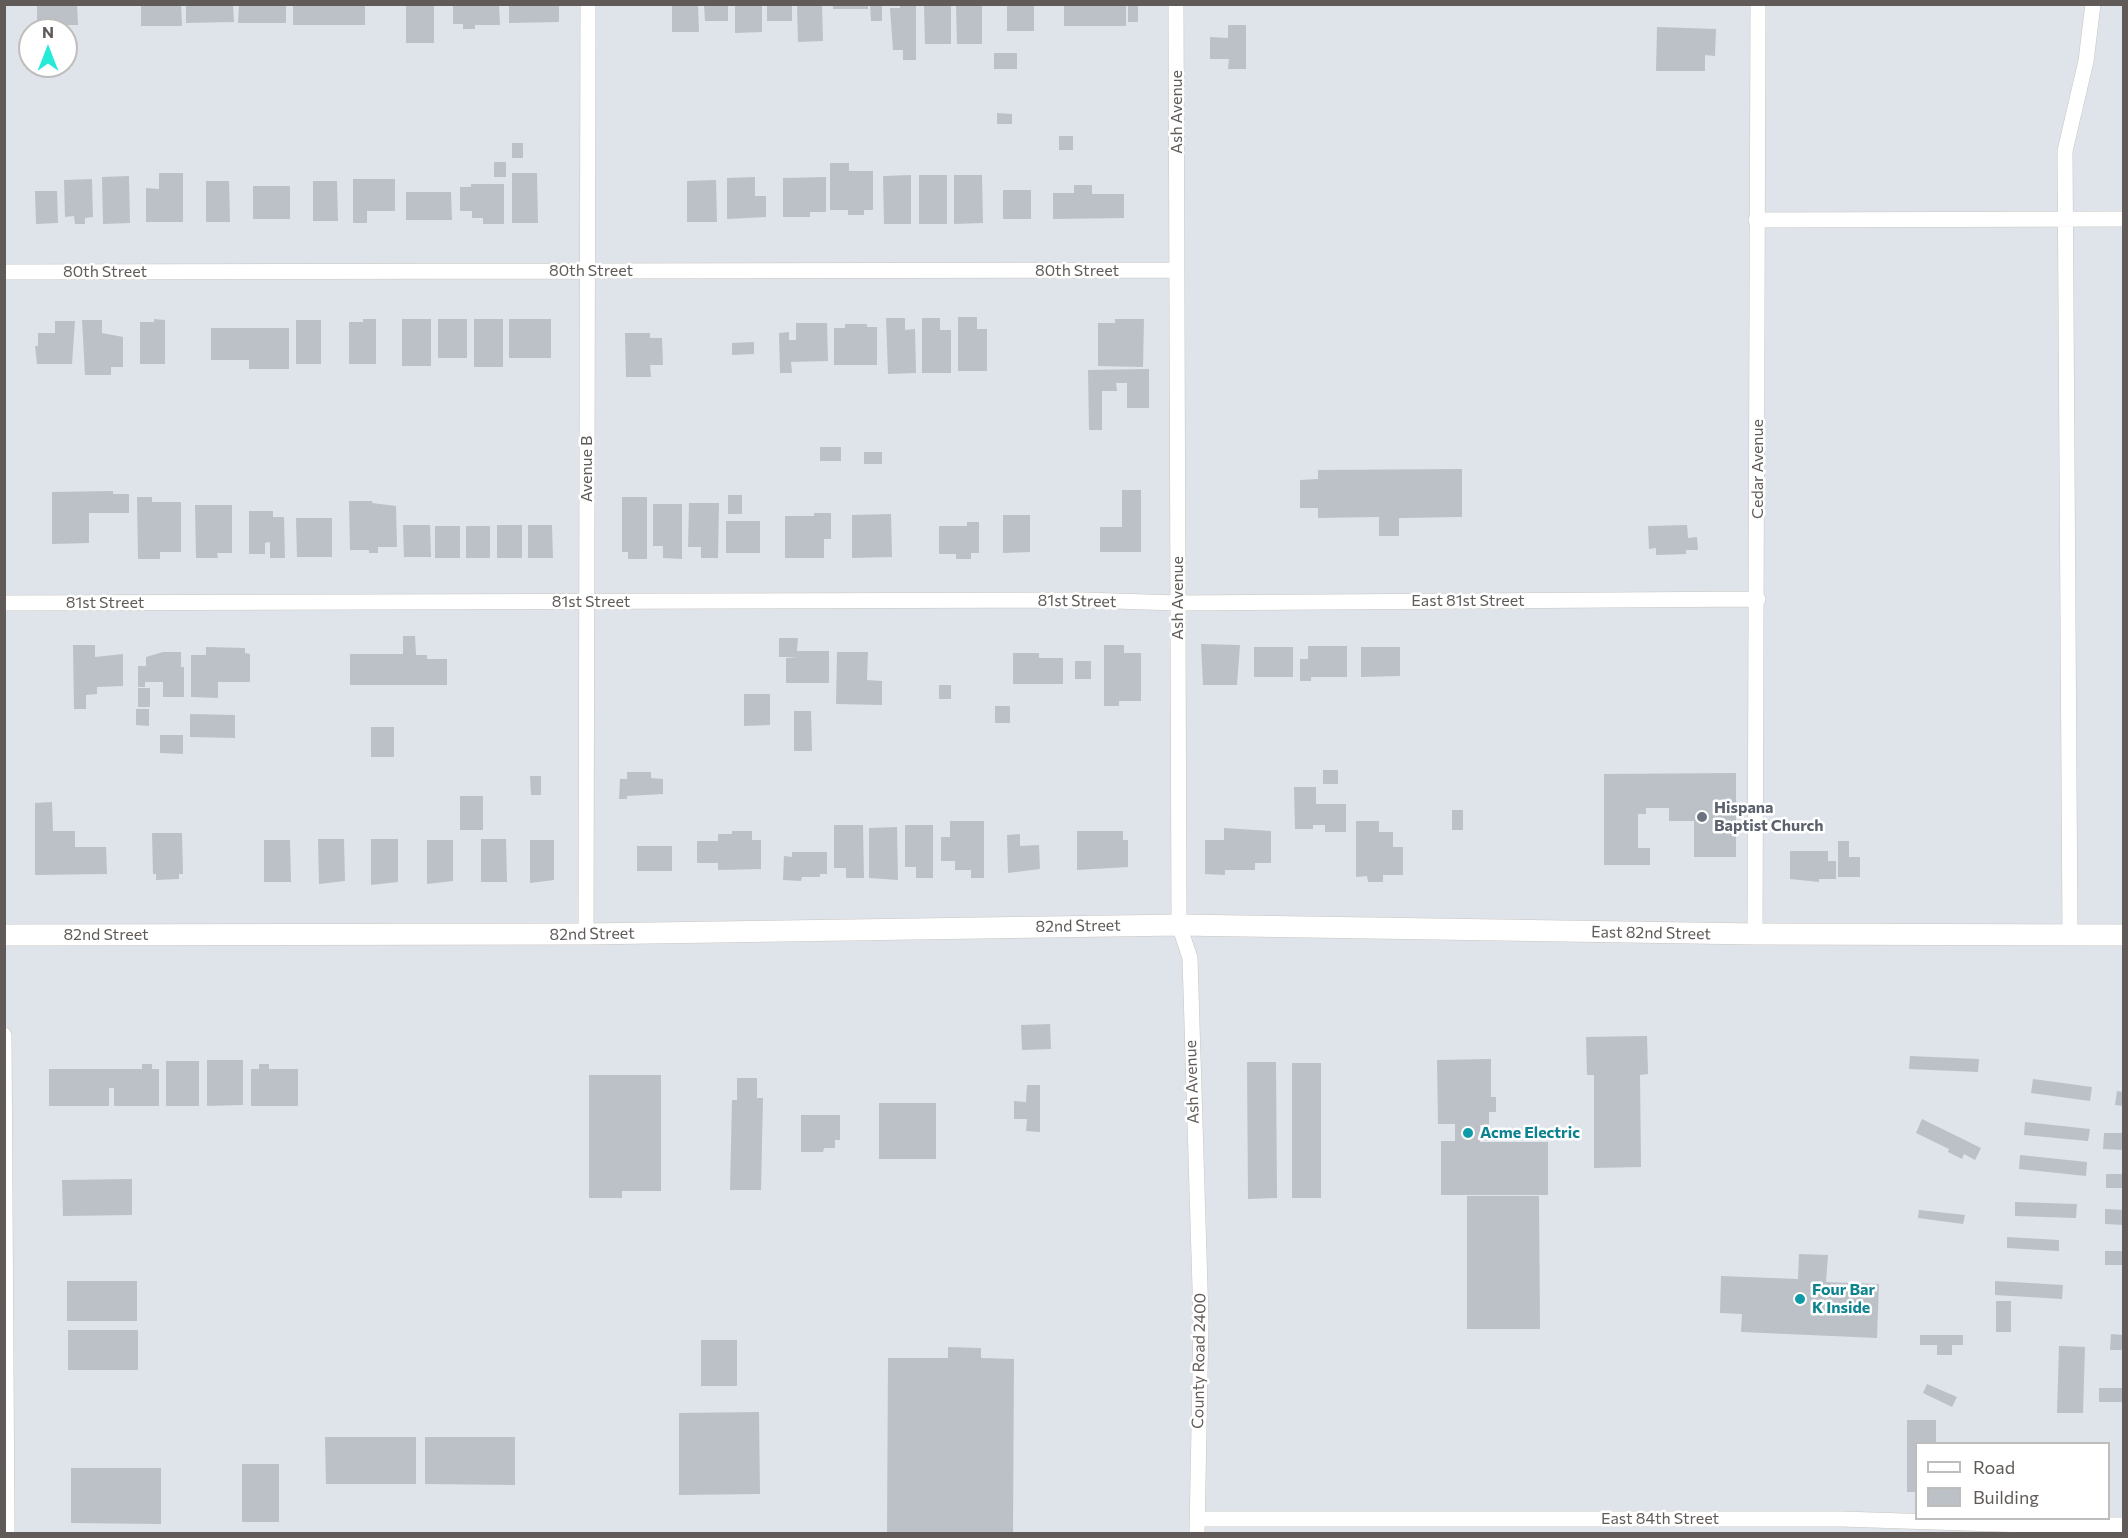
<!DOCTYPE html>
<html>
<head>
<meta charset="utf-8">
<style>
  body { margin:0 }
  #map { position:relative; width:2128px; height:1538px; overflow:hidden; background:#dfe4eb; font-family:Commissioner,sans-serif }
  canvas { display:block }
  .frame { position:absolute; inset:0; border:6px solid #605b58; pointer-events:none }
  .legend { position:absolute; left:1915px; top:1442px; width:195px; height:78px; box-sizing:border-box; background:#fff; border:2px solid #bfbdbc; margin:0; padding:8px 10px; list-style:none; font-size:18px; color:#605b58 }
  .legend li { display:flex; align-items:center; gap:12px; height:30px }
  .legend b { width:30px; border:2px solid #bfbdbc }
  .north { position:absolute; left:18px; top:18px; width:60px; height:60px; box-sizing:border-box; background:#fff; border:2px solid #bfbdbc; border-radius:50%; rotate:0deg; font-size:16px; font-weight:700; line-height:24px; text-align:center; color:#605b58 }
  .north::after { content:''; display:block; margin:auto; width:21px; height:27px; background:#26ead7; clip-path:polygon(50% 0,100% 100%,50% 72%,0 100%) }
</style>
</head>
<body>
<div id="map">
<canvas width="2128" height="1538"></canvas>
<div class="frame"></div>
<ul class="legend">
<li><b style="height:8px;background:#fff"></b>Road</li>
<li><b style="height:16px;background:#bbc1c6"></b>Building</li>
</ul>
<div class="north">N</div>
</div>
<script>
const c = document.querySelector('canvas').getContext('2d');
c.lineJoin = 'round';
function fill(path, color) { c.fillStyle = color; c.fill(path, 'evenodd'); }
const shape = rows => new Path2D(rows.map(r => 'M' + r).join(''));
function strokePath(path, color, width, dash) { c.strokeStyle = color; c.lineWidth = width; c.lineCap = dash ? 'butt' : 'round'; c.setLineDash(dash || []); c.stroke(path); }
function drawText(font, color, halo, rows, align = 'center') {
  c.font = font + ' Commissioner,sans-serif'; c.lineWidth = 5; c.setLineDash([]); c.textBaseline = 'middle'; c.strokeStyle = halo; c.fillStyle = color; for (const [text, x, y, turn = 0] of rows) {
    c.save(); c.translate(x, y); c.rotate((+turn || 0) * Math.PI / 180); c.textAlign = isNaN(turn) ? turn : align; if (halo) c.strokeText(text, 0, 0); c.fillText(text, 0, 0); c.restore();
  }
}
fill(shape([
  [37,4,77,4,78,25,37,25],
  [141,4,181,4,182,26,141,26],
  [186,4,233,4,234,22,186,23],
  [239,4,286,4,286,23,238,23],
  [293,4,365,4,365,25,293,25],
  [406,4,434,4,434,43,406,43],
  [453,4,499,4,500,25,475,25,475,29,463,29,463,24,453,24],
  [509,4,559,4,559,22,509,23],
  [672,4,698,4,699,32,672,32],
  [704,4,728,4,728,21,705,21],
  [735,4,762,4,762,32,735,33],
  [767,4,792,4,792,21,767,21],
  [797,4,822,4,823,41,798,42],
  [833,4,868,4,868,9,833,9],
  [900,4,916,4,916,60,903,60,903,50,893,50,890,8,900,8],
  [924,4,951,4,951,44,925,44],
  [956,4,982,4,982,44,957,44],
  [1007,4,1034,4,1034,31,1007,31],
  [1064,4,1126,4,1126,26,1064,26],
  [1128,4,1138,4,1138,22,1128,22],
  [870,5,882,5,882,21,871,21],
  [1228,25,1246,25,1246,69,1228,69,1229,59,1210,59,1210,37,1228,38],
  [1657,27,1716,29,1715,56,1705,55,1705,71,1656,71],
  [994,53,1017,53,1017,69,994,69],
  [997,113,1012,114,1012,124,997,124],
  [1059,136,1073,136,1073,150,1059,150],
  [512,143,523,143,523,158,512,158],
  [494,162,506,162,506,177,494,177],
  [830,163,849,163,849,171,873,171,873,210,864,210,864,215,848,215,848,210,830,210],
  [159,173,183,173,183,222,146,222,146,188,159,189],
  [512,173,537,173,538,223,512,223],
  [911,175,911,224,884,224,883,176],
  [919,175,947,175,947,224,919,224],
  [954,175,982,175,983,223,954,224],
  [129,176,130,223,103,224,102,177],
  [755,177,755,196,766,196,766,217,727,219,727,178],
  [826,177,826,212,810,212,810,217,783,217,783,178],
  [92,179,93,217,85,218,85,224,75,224,74,216,65,217,64,180],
  [353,179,395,179,395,211,367,211,367,223,353,223],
  [716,180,717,222,687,222,687,181],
  [206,181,229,181,230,222,206,222],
  [313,181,337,181,338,221,313,221],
  [471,184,504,184,504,224,483,224,483,218,472,218,472,211,460,211,460,187,471,187],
  [1074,185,1092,185,1092,194,1124,194,1124,218,1053,219,1053,193,1074,193],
  [253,186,290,186,290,219,253,219],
  [1003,190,1031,190,1031,219,1003,219],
  [35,191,57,191,58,223,36,224],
  [406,192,451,192,452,220,406,220],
  [958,317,977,317,977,329,987,329,987,371,958,371],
  [886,318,905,318,905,330,915,329,916,373,888,374],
  [922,318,940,318,940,330,951,330,951,373,922,373],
  [154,319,165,320,165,364,140,364,140,322,154,322],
  [363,319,376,319,376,364,349,364,349,322,363,322],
  [402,319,431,319,431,366,402,366],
  [438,319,467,319,467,358,438,358],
  [474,319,503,319,503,367,474,367],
  [509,319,551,319,551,358,509,358],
  [1115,319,1144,319,1143,367,1098,366,1098,323,1115,323],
  [82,320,102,320,102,333,123,337,123,367,111,367,111,375,85,375],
  [296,320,321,320,321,364,296,364],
  [55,321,75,321,72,364,37,364,35,346,38,346,38,333,55,333],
  [796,323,827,323,828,361,791,362,792,373,780,373,779,333,789,332,789,340,796,340],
  [845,324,867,324,867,327,877,327,877,365,834,365,834,328,845,328],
  [211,328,289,328,289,369,249,369,249,360,211,360],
  [625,333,650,333,650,338,662,338,663,365,650,365,651,377,626,377],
  [754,342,754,354,732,355,732,343],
  [1149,369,1149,408,1127,408,1127,383,1116,383,1117,391,1102,391,1102,430,1089,430,1088,370],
  [820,447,841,447,841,461,820,461],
  [864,452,882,452,882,464,864,464],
  [1462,469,1462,517,1399,518,1399,536,1379,536,1379,517,1318,518,1318,508,1300,508,1300,480,1318,479,1318,470],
  [1122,490,1141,490,1141,552,1100,552,1100,527,1122,527],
  [113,491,113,494,129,494,129,513,89,513,89,543,52,544,52,492],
  [728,495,742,495,742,514,728,514],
  [137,497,152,497,152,502,181,502,181,552,160,552,160,559,138,559],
  [622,497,647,497,647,559,628,559,628,552,622,552],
  [349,501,372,501,372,503,396,506,397,547,378,547,378,553,369,553,369,550,350,550],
  [689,503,719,503,718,558,701,558,701,547,688,547],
  [653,504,682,504,682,559,663,558,663,546,653,546],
  [195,505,232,505,232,553,217,553,218,558,196,558],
  [249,511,273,511,273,517,284,517,285,558,270,558,270,542,265,543,265,554,249,554],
  [814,513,831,513,831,539,824,539,824,558,785,558,785,516,814,516],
  [891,514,892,557,852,558,852,515],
  [1003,515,1030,515,1030,552,1003,553],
  [296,518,332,518,332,557,297,557],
  [726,521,760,521,760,553,726,553],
  [967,522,979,522,979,553,971,553,971,559,956,559,956,554,939,554,939,526,967,526],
  [403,525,430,525,431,557,404,557],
  [497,525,522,525,522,558,497,558],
  [528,525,552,525,553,558,528,558],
  [1687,525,1688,538,1697,537,1698,550,1686,550,1686,554,1656,555,1656,548,1649,549,1648,526],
  [435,526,460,526,460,558,435,558],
  [466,526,490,526,490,558,466,558],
  [403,636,415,636,416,655,427,655,427,659,447,659,447,685,350,685,350,654,403,654],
  [779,638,798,638,797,651,829,651,829,683,786,683,786,658,798,657,779,657],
  [1201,644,1240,645,1237,685,1203,685],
  [73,645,95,645,95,657,123,654,123,686,97,687,97,694,86,695,86,709,74,709],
  [1104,645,1124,645,1124,653,1141,653,1141,701,1119,701,1119,706,1104,706],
  [1308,646,1347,646,1347,677,1311,677,1311,681,1300,681,1300,659,1308,659],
  [206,647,245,648,245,653,250,654,250,682,218,682,218,698,191,697,191,655,206,655],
  [1254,647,1293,647,1293,677,1254,677],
  [1361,647,1400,647,1400,676,1361,677],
  [163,652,181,652,181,667,184,667,184,697,163,697,163,682,145,682,145,687,138,687,138,666,146,666,146,657],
  [837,652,868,652,867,680,882,681,882,705,836,704],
  [1013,653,1039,653,1039,658,1063,658,1063,684,1013,684],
  [1075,661,1091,661,1091,679,1075,679],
  [939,685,951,685,951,699,939,699],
  [138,688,150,688,150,707,138,707],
  [744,694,770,694,770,725,744,726],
  [995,706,1010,706,1010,723,995,723],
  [136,709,149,709,149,726,136,725],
  [794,711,811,711,812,751,794,751],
  [190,714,235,715,235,738,190,737],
  [371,727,394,727,394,757,371,757],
  [160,735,183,735,183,754,160,753],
  [1323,770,1338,770,1338,784,1323,784],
  [627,772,651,772,651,778,663,779,663,794,627,796,627,799,619,799,620,779,627,779],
  [1736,773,1736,857,1694,857,1694,821,1669,821,1669,808,1646,808,1646,814,1638,814,1638,848,1650,848,1650,865,1604,865,1604,774],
  [530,776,541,776,541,795,531,795],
  [1294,787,1316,787,1316,804,1346,804,1346,832,1325,832,1325,825,1313,825,1313,829,1295,829],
  [460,796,483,796,483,830,460,830],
  [52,802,53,831,75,831,75,847,106,847,107,874,35,875,35,803],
  [1452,810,1463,810,1463,830,1452,830],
  [950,821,984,821,984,878,971,878,971,870,955,870,955,861,941,861,941,837,950,837],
  [1356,821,1379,821,1379,832,1393,832,1393,847,1403,847,1403,875,1383,875,1383,882,1368,882,1367,876,1356,877],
  [834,825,863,825,864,878,846,878,846,868,834,868],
  [905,825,933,825,933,878,916,878,916,867,905,867],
  [897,827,898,880,869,878,869,828],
  [1224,828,1271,831,1271,863,1255,863,1255,870,1225,870,1225,875,1205,874,1205,840,1224,840],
  [732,831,752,831,752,840,761,840,761,869,718,870,718,863,697,863,697,841,718,841,718,834,732,834],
  [1077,831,1123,831,1123,840,1128,840,1128,867,1077,870],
  [152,833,182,833,183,874,179,874,179,879,156,880,156,874,153,874],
  [1020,834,1020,846,1039,845,1040,869,1008,873,1007,835],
  [318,839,344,839,345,881,319,884],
  [371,839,398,839,398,882,371,885],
  [481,839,506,839,507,882,481,882],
  [264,840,290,840,291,882,264,882],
  [427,840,453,840,453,881,427,884],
  [530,840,554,840,554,880,530,883],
  [1838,841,1849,841,1849,857,1860,857,1860,877,1838,877],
  [637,846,672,846,672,871,637,871],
  [1790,851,1828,851,1828,861,1836,861,1836,879,1819,879,1819,882,1790,879],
  [792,852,827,852,827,874,820,874,820,877,802,877,801,881,783,880,784,856,792,857],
  [1050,1024,1051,1049,1022,1050,1021,1025],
  [1647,1036,1648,1074,1640,1075,1641,1167,1594,1168,1594,1075,1587,1075,1586,1037],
  [1910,1056,1979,1059,1978,1072,1909,1069],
  [1491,1059,1491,1097,1496,1097,1496,1112,1489,1112,1489,1125,1480,1125,1480,1142,1548,1142,1548,1195,1441,1195,1441,1141,1455,1141,1455,1124,1438,1124,1437,1060],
  [207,1060,243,1060,243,1105,207,1106],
  [166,1061,199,1061,199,1106,166,1106],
  [1247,1062,1276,1062,1277,1198,1248,1199],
  [1292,1063,1321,1063,1321,1198,1292,1198],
  [142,1064,152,1064,152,1069,159,1069,159,1106,114,1106,114,1088,109,1088,109,1106,49,1106,49,1069,142,1069],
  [259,1064,269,1064,269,1069,298,1069,298,1106,251,1106,251,1069,259,1069],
  [589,1075,661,1075,661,1191,622,1191,622,1198,589,1198],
  [737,1078,757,1078,757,1098,763,1098,761,1190,730,1190,732,1100,737,1100],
  [2033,1079,2092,1087,2090,1101,2031,1093],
  [1027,1085,1040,1085,1040,1132,1026,1131,1027,1119,1014,1119,1014,1101,1026,1102],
  [2117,1091,2124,1092,2124,1106,2115,1105],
  [879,1103,936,1103,936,1159,879,1159],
  [801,1115,840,1115,840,1140,835,1140,835,1148,824,1148,823,1152,801,1152],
  [1922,1119,1981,1148,1975,1160,1964,1154,1962,1159,1948,1152,1949,1149,1916,1133],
  [2025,1122,2090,1129,2088,1141,2024,1135],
  [2104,1133,2124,1133,2124,1150,2103,1149],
  [2020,1155,2087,1162,2086,1176,2019,1169],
  [2106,1174,2124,1174,2124,1188,2106,1188],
  [132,1179,132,1215,63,1216,62,1180],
  [1467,1196,1539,1196,1540,1329,1467,1329],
  [2015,1202,2077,1204,2076,1218,2015,1216],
  [2105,1209,2124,1210,2124,1225,2105,1224],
  [1919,1210,1965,1215,1963,1224,1918,1218],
  [2007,1237,2059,1240,2059,1251,2007,1248],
  [2105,1251,2124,1251,2124,1265,2105,1265],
  [1799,1254,1828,1255,1826,1282,1879,1284,1877,1338,1741,1332,1742,1314,1720,1313,1721,1276,1798,1279],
  [67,1281,137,1281,137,1321,67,1321],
  [1995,1281,2063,1285,2062,1299,1995,1295],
  [1996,1301,2011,1301,2011,1332,1996,1332],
  [68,1330,138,1330,138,1370,68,1370],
  [2111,1334,2124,1335,2124,1350,2110,1350],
  [1920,1335,1963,1335,1963,1345,1952,1345,1952,1355,1937,1355,1937,1345,1920,1345],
  [701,1340,737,1340,737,1386,701,1386],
  [2059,1346,2085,1347,2083,1413,2057,1413],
  [948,1347,981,1348,981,1358,1014,1359,1013,1534,887,1534,888,1358,948,1358],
  [1927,1384,1957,1397,1952,1407,1923,1393],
  [2099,1388,2124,1388,2124,1402,2099,1402],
  [759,1412,760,1494,679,1495,679,1413],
  [1907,1420,1936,1420,1936,1444,1916,1444,1916,1492,1907,1492],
  [325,1437,416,1437,416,1484,326,1484],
  [425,1437,515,1437,515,1485,425,1484],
  [242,1464,279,1464,279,1522,242,1522],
  [71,1468,161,1468,161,1524,71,1523]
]), '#bbc1c6');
const street = shape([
  [1176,4,1179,925,1190,958,1201,1321,1197,1534],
  [1756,220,2124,219],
  [4,272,1177,270],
  [4,603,1083,600,1178,603,1758,599],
  [586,934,588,4],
  [1755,934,1758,4],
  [2070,934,2065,151,2086,61,2093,4],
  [4,1035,7,1534],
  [1197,1519,1841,1519,2028,1525,2124,1525]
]);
const secondary = shape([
  [4,935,586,934,1179,925,1755,934,2124,935]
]);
strokePath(street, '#c8c5c1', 16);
strokePath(secondary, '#cac5c1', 22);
strokePath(street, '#fff', 15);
strokePath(secondary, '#fff', 21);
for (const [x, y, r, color] of [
  [1702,817,6,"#6b7280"],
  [1468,1133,6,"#0f9aa8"],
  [1800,1299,6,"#0f9aa8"]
]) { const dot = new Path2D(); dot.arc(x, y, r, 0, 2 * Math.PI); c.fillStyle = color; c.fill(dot); strokePath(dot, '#fff', 2); }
drawText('16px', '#605b58', '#fff', [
  ["Ash Avenue",1177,112,-90],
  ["80th Street",591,271],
  ["80th Street",1077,271],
  ["80th Street",105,272],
  ["Avenue B",587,469,-90],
  ["Cedar Avenue",1758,469,-90],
  ["Ash Avenue",1178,598,-90],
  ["81st Street",1077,601,1],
  ["East 81st Street",1468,601],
  ["81st Street",591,602],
  ["81st Street",105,603],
  ["82nd Street",1078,926,-1],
  ["East 82nd Street",1651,933,1],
  ["82nd Street",592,934,-1],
  ["82nd Street",106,935],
  ["Ash Avenue",1192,1082,-92],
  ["County Road 2400",1199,1361,-89],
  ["East 84th Street",1660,1519]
]);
drawText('bold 16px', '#5b616d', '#fff', [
  ["Hispana",1714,808],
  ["Baptist Church",1714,826]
], 'left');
drawText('bold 16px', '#0d838f', '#fff', [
  ["Acme Electric",1480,1133],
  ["Four Bar",1812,1290],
  ["K Inside",1812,1308]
], 'left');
</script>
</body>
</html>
